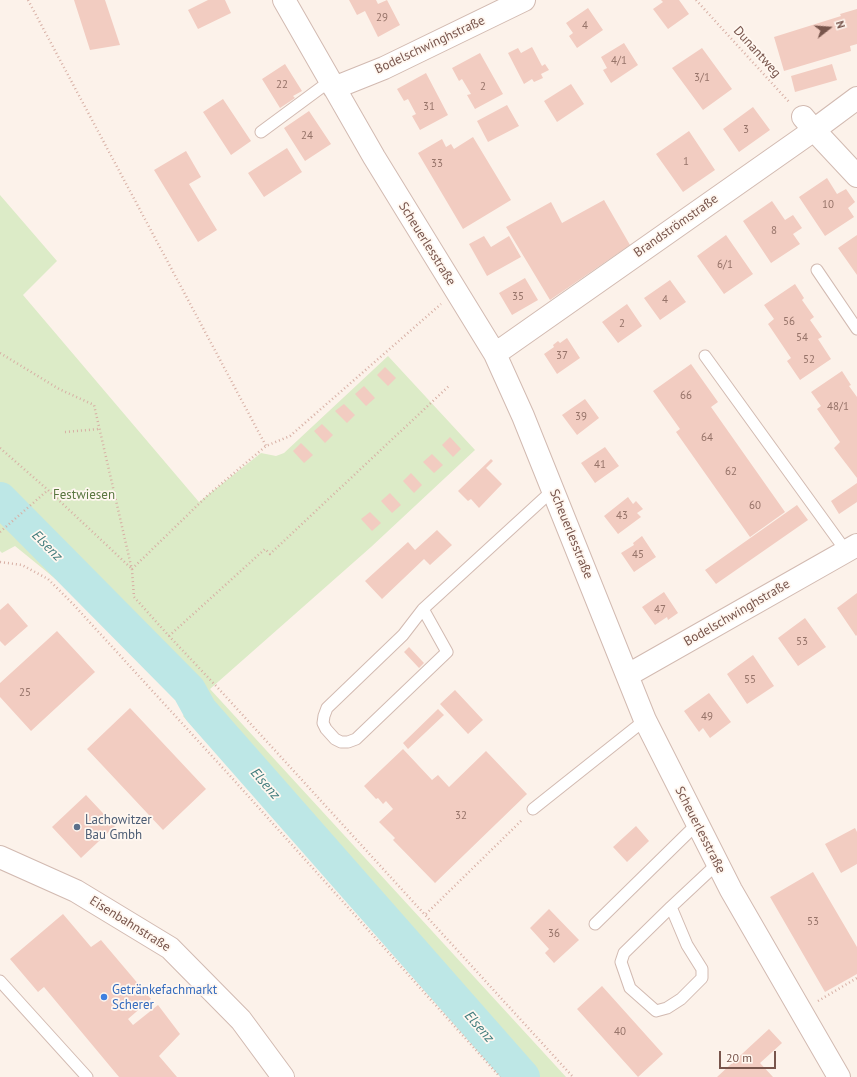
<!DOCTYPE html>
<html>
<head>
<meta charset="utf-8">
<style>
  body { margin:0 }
  #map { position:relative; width:857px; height:1077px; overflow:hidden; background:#fcf2ea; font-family:"PT Sans",sans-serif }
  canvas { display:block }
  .north { position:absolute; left:809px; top:8px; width:40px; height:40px; -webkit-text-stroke:3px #fff7f0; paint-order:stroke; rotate:73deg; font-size:11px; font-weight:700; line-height:16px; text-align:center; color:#78554c }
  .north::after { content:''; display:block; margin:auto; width:14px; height:18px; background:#78554c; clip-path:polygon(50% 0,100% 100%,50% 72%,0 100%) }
  .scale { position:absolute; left:719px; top:1051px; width:57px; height:18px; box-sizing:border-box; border:2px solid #78554c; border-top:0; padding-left:5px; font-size:12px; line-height:14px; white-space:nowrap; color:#78554c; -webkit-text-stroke:3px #fff7f0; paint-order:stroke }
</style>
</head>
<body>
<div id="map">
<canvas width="857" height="1077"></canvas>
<div class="north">N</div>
<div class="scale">20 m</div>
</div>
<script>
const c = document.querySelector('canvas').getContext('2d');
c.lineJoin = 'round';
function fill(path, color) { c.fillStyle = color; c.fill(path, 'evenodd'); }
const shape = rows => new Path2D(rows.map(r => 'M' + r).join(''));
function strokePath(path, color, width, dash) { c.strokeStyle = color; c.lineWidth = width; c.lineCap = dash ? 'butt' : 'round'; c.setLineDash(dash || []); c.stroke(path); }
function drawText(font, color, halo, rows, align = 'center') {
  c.font = font + ' "PT Sans",sans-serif'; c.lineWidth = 3.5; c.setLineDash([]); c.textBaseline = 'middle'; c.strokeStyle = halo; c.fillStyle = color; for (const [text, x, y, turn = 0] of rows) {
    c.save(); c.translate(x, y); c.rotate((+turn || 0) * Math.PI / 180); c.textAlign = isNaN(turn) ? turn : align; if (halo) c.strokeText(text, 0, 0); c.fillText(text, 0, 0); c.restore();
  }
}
fill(shape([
  [0,195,57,261,23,295,199,502,261,453,276,456,284,453,388,356,475,450,371,547,210,689,566,1077,504,1077,183,716,203,696,94,583,79,598,15,546,2,553,0,551]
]), '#dcebc7');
strokePath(shape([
  [0,499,189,690,200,710,523,1077]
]), '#bde7e6', 34);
fill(shape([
  [74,0,105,0,120,45,90,50],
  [208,0,225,0,231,13,198,29,188,10],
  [349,0,376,0,378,4,387,0,400,25,378,37,365,11,357,15],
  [661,0,679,0,689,14,668,29,653,9,663,2],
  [588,8,603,30,577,48,569,36,573,33,566,23],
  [857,9,857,44,850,46,851,51,784,71,774,37,841,16,840,14],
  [624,43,638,65,611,83,603,70,607,68,601,57],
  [532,47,542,66,545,64,549,70,541,74,543,78,534,82,532,79,524,84,508,53,518,48,521,53],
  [702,48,732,89,703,110,672,68],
  [480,53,503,94,475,109,467,95,471,94,462,79,459,81,452,68],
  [285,64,302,91,293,96,295,98,280,108,262,79],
  [832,64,837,80,795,92,791,76],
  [426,73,448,115,420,130,412,116,416,114,408,99,404,101,397,89],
  [571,84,584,104,557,122,544,101],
  [223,99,251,141,231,155,203,112],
  [507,105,519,126,488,142,477,121],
  [753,107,770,130,739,152,723,129],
  [309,111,331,144,305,161,284,128],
  [689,131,715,170,683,192,656,154],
  [473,137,511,200,463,229,418,153,442,139,446,147,451,144,454,149],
  [287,148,302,172,264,197,248,173],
  [186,151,201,177,189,184,217,230,198,242,154,170],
  [827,178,837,194,846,189,855,202,848,208,854,217,825,236,799,197],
  [604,200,630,245,550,300,506,227,551,202,562,223],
  [772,201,785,220,793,215,802,228,793,234,800,244,771,263,743,221],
  [726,235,753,274,724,294,697,256],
  [857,235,857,275,838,248],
  [484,236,491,247,509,236,521,257,487,276,469,244],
  [525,278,538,300,512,315,499,293],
  [670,280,686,302,660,320,644,298],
  [795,284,804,298,802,300,814,317,810,320,822,337,818,339,831,359,800,380,787,361,791,358,768,324,774,319,764,305],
  [627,304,642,326,618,343,602,322],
  [567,338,580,358,557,374,544,354,554,347,553,345,558,341,560,343],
  [691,364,718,402,711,407,785,512,750,537,676,432,680,429,653,391],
  [385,367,396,378,388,386,377,375],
  [842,371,851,385,849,386,857,397,857,478,834,448,840,442,817,409,821,406,811,392],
  [364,386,375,398,366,406,355,394],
  [585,399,599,418,577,435,562,415],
  [344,404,355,415,347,423,335,411],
  [322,424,333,435,325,443,314,431],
  [450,437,461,449,453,457,442,445],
  [301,443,313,455,304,463,293,451],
  [605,447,619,466,595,483,581,463],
  [432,454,443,465,434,473,423,462],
  [491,459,493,461,486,468,502,484,479,508,471,499,468,501,458,491],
  [411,473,422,485,414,493,403,481],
  [857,483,857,502,839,514,831,501],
  [390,493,401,505,392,513,381,501],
  [628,497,633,504,636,501,643,509,637,513,641,517,618,534,604,516],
  [797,505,808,520,716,584,705,570],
  [370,512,381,523,372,531,361,519],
  [437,530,452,545,430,565,424,559,382,599,365,581,408,542,415,550],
  [642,536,656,557,634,572,621,553,634,545,633,543],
  [664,592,678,613,668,620,667,617,655,625,642,607],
  [857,593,857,635,856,636,837,608],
  [8,603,28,626,5,646,0,641,0,610],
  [805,618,826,647,798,666,778,638],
  [57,631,95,672,31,731,0,697,0,683],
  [409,647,424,663,419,668,404,652],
  [753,655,774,686,747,704,727,674],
  [455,690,483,720,468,734,440,704],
  [709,693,731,722,710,738,703,728,699,732,684,711],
  [130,708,206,789,163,830,87,749],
  [438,709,444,715,408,749,403,743],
  [403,749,432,780,438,775,449,787,486,751,527,794,435,883,393,840,395,838,379,822,393,809,386,801,383,804,378,798,376,799,364,786],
  [86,795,115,826,81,858,52,827],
  [636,826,649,841,627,862,613,847],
  [855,828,857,832,857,864,841,873,825,844],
  [813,872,857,947,857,974,825,992,770,897],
  [549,909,579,940,554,963,545,953,549,949,530,928],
  [63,914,91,947,101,940,151,999,128,1019,133,1025,158,1005,180,1034,159,1056,177,1077,119,1077,44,987,38,992,10,959],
  [602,986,663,1054,638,1077,577,1009],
  [769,1029,782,1043,760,1063,773,1077,717,1077]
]), '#f2ccc1');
const service = shape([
  [261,132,330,81],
  [817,270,857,329],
  [705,356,846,551],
  [423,609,447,652,356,739,348,742,341,742,335,739,326,729,323,723,324,716,327,708,403,635,423,609,553,490],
  [533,809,645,720],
  [671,907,687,945,702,969,702,978,681,999,667,1008,656,1011,630,988,621,962,624,953,671,907,717,864],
  [595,924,697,824],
  [0,981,87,1077]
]);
const minor = shape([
  [284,0,374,157,495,354,523,416,645,720,731,890,839,1077],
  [334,88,384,68,524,0],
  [803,117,814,130,857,176],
  [495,354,814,130,857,98],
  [628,675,857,545],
  [0,857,76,891,170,948,241,1020,283,1077]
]);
strokePath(service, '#d2bab1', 13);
strokePath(minor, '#d2bab1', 24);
strokePath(shape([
  [28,0,266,446],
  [696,0,790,103],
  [0,353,59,389,94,405,132,570,134,597,169,636,218,688,573,1077],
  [65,432,99,429],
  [0,448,48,490,132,569],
  [0,532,48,490],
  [0,562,22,565,48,579,73,604,232,778,500,1077],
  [132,569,208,495,266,446,290,436,441,304],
  [169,636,265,549,270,554,450,385],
  [426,914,522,820],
  [818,1001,857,978]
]), '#d7afa4', 2.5, [1, 3]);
strokePath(service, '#fff', 11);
strokePath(minor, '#fff', 22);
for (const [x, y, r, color] of [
  [77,827,4,"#5c6f8a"],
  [104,997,4,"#3f7fe0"]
]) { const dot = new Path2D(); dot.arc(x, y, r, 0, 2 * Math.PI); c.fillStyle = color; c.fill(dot); strokePath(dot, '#fff7f0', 1.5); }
drawText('11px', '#967369', null, [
  ["29",382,18],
  ["4",585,26],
  ["4/1",619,61],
  ["3/1",702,78],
  ["22",282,85],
  ["2",483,87],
  ["31",429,107],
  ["3",746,130],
  ["24",307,136],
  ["1",686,162],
  ["33",437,164],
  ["10",828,205],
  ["8",774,231],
  ["6/1",725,265],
  ["35",518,297],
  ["4",665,300],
  ["56",789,322],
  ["2",622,324],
  ["54",802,338],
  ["37",562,356],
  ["52",809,360],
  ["66",686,396],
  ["48/1",838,407],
  ["39",581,417],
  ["64",707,438],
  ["41",600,465],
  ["62",731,472],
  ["60",755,506],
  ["43",622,516],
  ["45",638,555],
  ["47",660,610],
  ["53",802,642],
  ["55",750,680],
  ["25",25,693],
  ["49",707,717],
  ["32",461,816],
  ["53",813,922],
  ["36",554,934],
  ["40",620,1032]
]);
drawText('13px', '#78554c', '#fff7f0', [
  ["Bodelschwinghstraße",430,45,-25],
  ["Dunantweg",757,52,48],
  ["Brandströmstraße",676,226,-35],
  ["Scheuerlesstraße",427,244,58],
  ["Scheuerlesstraße",571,534,68],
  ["Bodelschwinghstraße",737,613,-30],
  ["Scheuerlesstraße",700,830,63],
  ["Eisenbahnstraße",130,924,32]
]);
drawText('13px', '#5a7741', '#fff7f0', [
  ["Festwiesen",84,495]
]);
drawText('13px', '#4e5e75', '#fff7f0', [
  ["Lachowitzer",85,820],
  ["Bau Gmbh",85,835]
], 'left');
drawText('13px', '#366cbe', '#fff7f0', [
  ["Getränkefachmarkt",112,990],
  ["Scherer",112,1005]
], 'left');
drawText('italic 14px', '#407c7c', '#fff7f0', [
  ["Elsenz",47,546,45],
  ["Elsenz",265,784,49],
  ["Elsenz",479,1027,49]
]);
</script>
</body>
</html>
